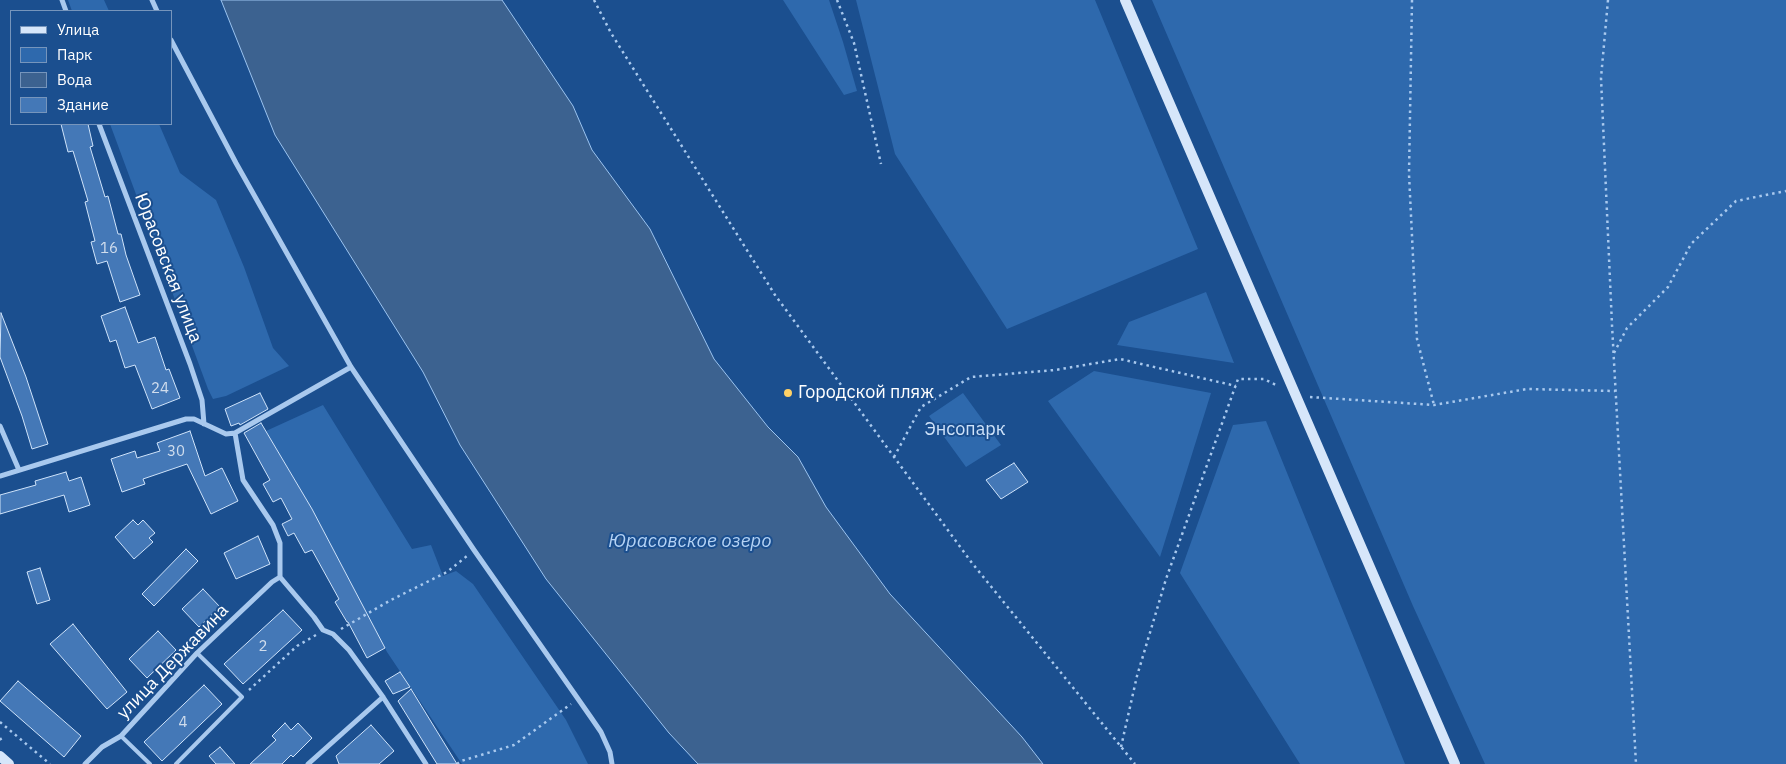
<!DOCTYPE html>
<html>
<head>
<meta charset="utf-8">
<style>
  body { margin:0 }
  #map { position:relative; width:1786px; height:764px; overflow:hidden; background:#1b4f8f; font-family:"IBM Plex Sans",sans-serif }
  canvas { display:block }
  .legend { position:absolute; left:10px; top:10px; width:162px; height:115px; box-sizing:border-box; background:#1b4f8f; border:1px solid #7695bc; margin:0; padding:6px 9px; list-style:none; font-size:15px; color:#fff }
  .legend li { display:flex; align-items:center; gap:10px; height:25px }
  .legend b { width:25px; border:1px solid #7695bc }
</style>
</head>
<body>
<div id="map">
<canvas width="1786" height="764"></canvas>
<ul class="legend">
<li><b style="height:6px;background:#d6e6fa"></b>Улица</li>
<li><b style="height:14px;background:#2e69ad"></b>Парк</li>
<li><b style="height:14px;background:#3c6290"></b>Вода</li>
<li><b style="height:14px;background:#4478b7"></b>Здание</li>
</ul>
</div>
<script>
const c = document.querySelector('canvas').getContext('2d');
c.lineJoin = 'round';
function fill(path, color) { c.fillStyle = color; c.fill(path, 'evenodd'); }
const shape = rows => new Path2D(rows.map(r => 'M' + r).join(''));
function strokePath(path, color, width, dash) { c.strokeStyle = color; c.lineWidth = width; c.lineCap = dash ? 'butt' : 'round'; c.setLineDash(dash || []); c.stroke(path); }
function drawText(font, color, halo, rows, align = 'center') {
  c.font = font + ' "IBM Plex Sans",sans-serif'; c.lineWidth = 4; c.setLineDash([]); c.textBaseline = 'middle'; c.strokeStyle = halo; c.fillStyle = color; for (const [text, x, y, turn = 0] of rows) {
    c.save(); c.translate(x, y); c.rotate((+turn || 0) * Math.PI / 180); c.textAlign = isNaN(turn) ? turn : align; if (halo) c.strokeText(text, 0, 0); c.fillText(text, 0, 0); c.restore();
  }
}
fill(shape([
  [68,0,104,0,109,11,72,11],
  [783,0,829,0,843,42,857,91,844,95],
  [856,0,1095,0,1198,249,1007,329,895,154],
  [1152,0,1786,0,1786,764,1485,764,1413,606],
  [110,124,159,124,180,173,216,200,244,267,273,348,289,366,226,396,213,399,208,389],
  [1206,292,1234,363,1117,345,1129,322],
  [1094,371,1211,393,1160,557,1048,401],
  [963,393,1001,445,966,467,929,416],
  [323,405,412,549,431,545,443,576,456,571,473,584,566,720,588,764,462,764,387,652,312,509,266,431],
  [1266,421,1405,764,1300,764,1180,573,1233,425]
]), '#2e69ad');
const water = shape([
  [221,0,502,0,573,106,592,150,650,229,714,359,768,427,798,457,826,507,890,594,1022,737,1043,764,698,764,669,733,546,579,460,445,423,372,275,135,221,0]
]);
fill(water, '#3c6290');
strokePath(water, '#9cc4f0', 1);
const building = shape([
  [61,124,88,124,93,146,90,147,105,197,108,196,118,234,121,234,126,255,140,295,120,302,107,261,97,264,91,242,95,241,85,202,88,201,73,151,68,152,61,124],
  [125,307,138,343,155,337,166,370,169,369,180,398,152,409,135,365,125,368,116,340,110,342,101,316,125,307],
  [1,313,26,377,48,444,32,449,22,416,0,357,1,313],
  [260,393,268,409,240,425,239,423,231,426,225,409,260,393],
  [261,423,312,509,385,648,367,658,348,622,347,622,335,602,339,599,312,550,305,553,294,533,288,536,282,524,292,519,281,498,273,502,263,484,270,480,244,433,261,423],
  [190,431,205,476,222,468,238,501,211,514,187,464,143,479,145,484,122,492,111,459,135,451,137,458,160,451,157,443,190,431],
  [1014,463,1028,482,1001,499,986,480,1014,463],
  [66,472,69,481,81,477,90,505,69,512,64,495,0,514,0,495,36,485,35,481,66,472],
  [133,520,138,525,143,520,155,533,149,538,153,542,134,559,115,537,133,520],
  [258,536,270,564,236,579,224,553,258,536],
  [186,549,198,561,154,606,142,594,186,549],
  [40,568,50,600,37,604,27,572,40,568],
  [203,589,220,607,199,627,182,609,203,589],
  [283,610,302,630,243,684,224,664,283,610],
  [73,624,127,692,107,709,50,644,73,624],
  [158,631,176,650,147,678,129,659,158,631],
  [400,672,410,687,393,694,385,681,400,672],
  [18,681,81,736,64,757,0,701,18,681],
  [204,685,222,704,162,761,144,742,204,685],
  [411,689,457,764,437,764,398,701,411,689],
  [285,723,291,730,298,723,312,738,293,757,291,755,282,764,250,764,276,740,272,736,285,723],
  [371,725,394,751,379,764,339,764,336,756,371,725],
  [220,747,235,764,216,764,209,756,220,747]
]);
fill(building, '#4478b7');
strokePath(building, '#cfe3fa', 1);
strokePath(shape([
  [594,0,611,33,775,295,972,563,1135,764],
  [837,0,854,43,881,164],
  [1412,0,1409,174,1417,339,1434,405],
  [1608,0,1601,78,1612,325,1636,764],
  [1614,353,1627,328,1668,287,1691,244,1736,201,1786,191],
  [1310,397,1434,405,1527,389,1615,391],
  [894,457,921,407,971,377,1055,370,1120,359,1236,386],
  [341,629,391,600,447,572,467,556],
  [249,690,297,646,316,635],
  [0,722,50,764],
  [0,738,3,743],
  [1121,747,1137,676,1166,579,1238,379,1264,379,1278,386],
  [457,764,461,761,514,745,571,704]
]), '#a9c9ee', 2.5, [2.5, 4]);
strokePath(shape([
  [121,736,150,764],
  [176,764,242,697,197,653]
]), '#a9c9ee', 4);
strokePath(shape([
  [62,0,66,11],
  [152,0,157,11],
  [171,40,236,163,351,367,474,550,590,716,601,732,610,752,612,764],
  [99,124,190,364,202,400,204,424],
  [0,426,19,470],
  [235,433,243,480,273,525,280,543,280,577,314,617,323,630,333,634,349,650,383,697,426,764],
  [0,476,186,419,194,419,226,434,235,433,351,367],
  [85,764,102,747,121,736,197,653,272,582,280,577],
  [308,764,383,697]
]), '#a9c9ee', 5);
strokePath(shape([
  [1125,0,1455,764],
  [0,756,9,764]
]), '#d6e6fa', 10);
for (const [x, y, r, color] of [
  [788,393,5,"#ffd166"]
]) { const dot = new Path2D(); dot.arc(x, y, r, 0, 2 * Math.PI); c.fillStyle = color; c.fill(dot); strokePath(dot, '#1b4f8f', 2); }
drawText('15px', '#d0dded', null, [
  ["16",109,249],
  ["24",160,389],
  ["30",176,452],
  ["2",263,647],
  ["4",183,723]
]);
drawText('18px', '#fff', '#1b4f8f', [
  ["Юрасовская улица",168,268,69],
  ["улица Державина",173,662,-46]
]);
drawText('18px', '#fff', '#1b4f8f', [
  ["Городской пляж",798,393]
], 'left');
drawText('18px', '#cfe3fa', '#1b4f8f', [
  ["Энсопарк",965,430]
]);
drawText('italic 19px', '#b5d3f5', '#1b4f8f', [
  ["Юрасовское озеро",690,542]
]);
</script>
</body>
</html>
